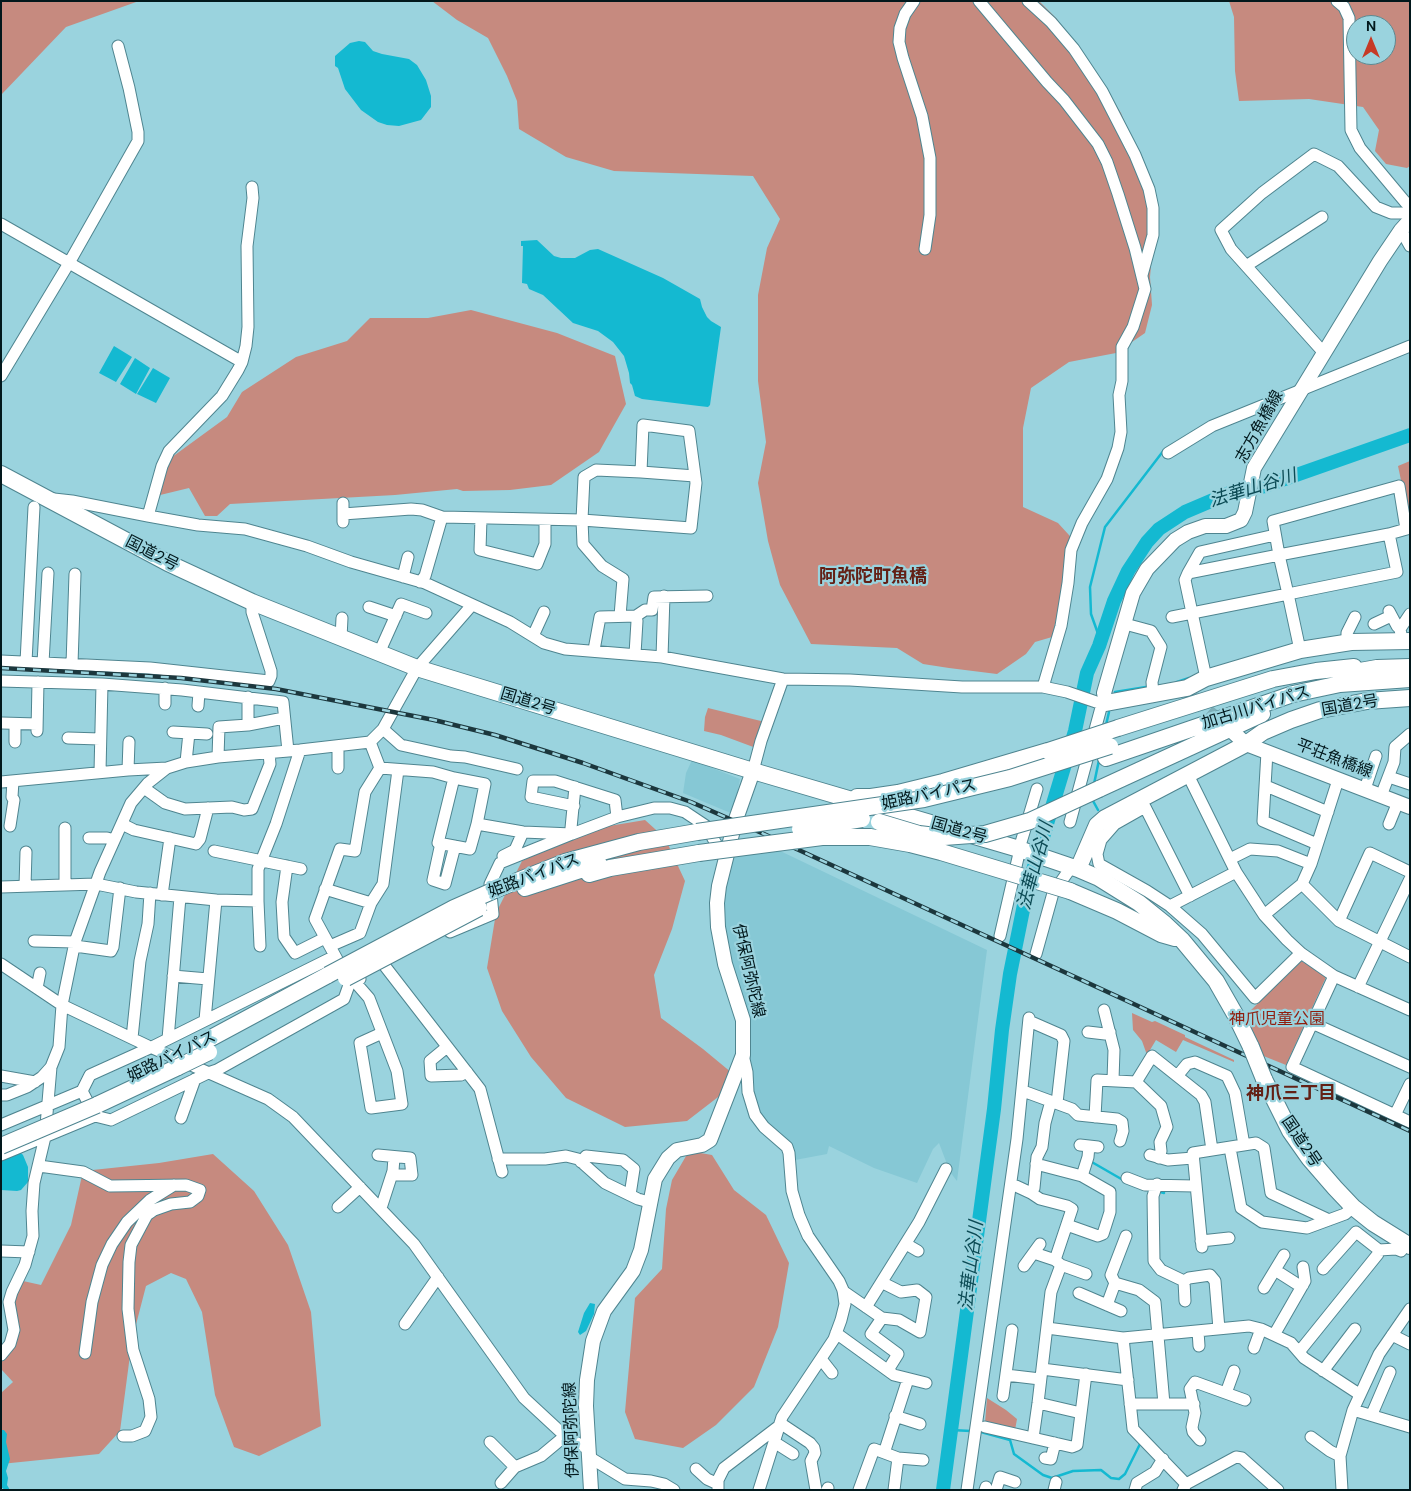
<!DOCTYPE html>
<html>
<head>
<meta charset="utf-8">
<style>
  body { margin:0 }
  #map { position:relative; width:1411px; height:1491px; overflow:hidden; background:#9ad3de; font-family:"DM Sans",sans-serif }
  canvas { display:block }
  .frame { position:absolute; inset:0; border:2px solid #02181c; pointer-events:none }
  .north { position:absolute; left:1346px; top:15px; width:50px; height:50px; box-sizing:border-box; background:#9ad3de; border:1px solid #5d8890; border-radius:50%; rotate:0deg; font-size:14px; font-weight:700; line-height:20px; text-align:center; color:#02181c }
  .north::after { content:''; display:block; margin:auto; width:18px; height:22px; background:#c63a26; clip-path:polygon(50% 0,100% 100%,50% 72%,0 100%) }
</style>
</head>
<body>
<div id="map">
<canvas width="1411" height="1491"></canvas>
<div class="frame"></div>
<div class="north">N</div>
</div>
<script>
const g = document.querySelector('canvas').getContext('2d');
g.lineJoin = 'round';
function fillPath(path, color) { g.fillStyle = color; g.fill(path, 'evenodd'); }
const poly = rows => new Path2D(rows.map(r => 'M' + r).join(''));
function stroke(path, color, width, dash) { g.strokeStyle = color; g.lineWidth = width; g.lineCap = dash ? 'butt' : 'round'; g.setLineDash(dash || []); g.stroke(path); }
function write(font, color, halo, rows, align = 'center') {
  g.font = font + ' "DM Sans","Noto Sans JP",sans-serif'; g.lineWidth = 4.5; g.setLineDash([]); g.textBaseline = 'middle'; g.strokeStyle = halo; g.fillStyle = color; for (const [text, x, y, turn = 0] of rows) {
    g.save(); g.translate(x, y); g.rotate((+turn || 0) * Math.PI / 180); g.textAlign = isNaN(turn) ? turn : align; if (halo) g.strokeText(text, 0, 0); g.fillText(text, 0, 0); g.restore();
  }
}
const built = poly([
  [692,760,740,779,733,814,683,793,686,773],
  [774,848,987,950,957,1181,950,1172,939,1143,933,1149,917,1183,874,1168,829,1146,827,1154,795,1160,794,1151,781,1133,762,1121,756,1108,722,916,729,855]
]);
const green = poly([
  [1,1,139,1,66,27,1,95],
  [432,1,1039,1,1057,19,1121,113,1146,174,1156,211,1150,277,1152,305,1145,333,1116,353,1069,362,1031,388,1023,428,1023,507,1058,523,1079,546,1062,593,1052,637,1035,642,1026,654,997,674,949,668,923,664,897,648,811,644,780,585,768,541,758,483,766,442,758,381,758,295,767,248,780,219,753,176,614,171,566,157,519,129,517,101,507,76,488,38,457,20],
  [1229,1,1410,1,1410,166,1407,168,1386,164,1375,151,1379,130,1363,107,1309,99,1239,101,1235,71,1234,17],
  [1356,25,1386,25,1386,55,1356,55],
  [471,310,557,333,615,356,626,404,599,452,551,485,510,490,463,491,457,489,395,495,230,504,217,516,205,516,189,488,156,496,168,460,227,417,242,392,296,357,347,341,370,318,428,318],
  [1410,461,1410,523,1398,466],
  [708,708,765,722,756,748,721,735,704,731,705,717],
  [645,820,665,838,685,881,672,929,654,975,661,1018,703,1049,732,1073,722,1094,687,1121,625,1127,566,1098,531,1057,502,1011,487,968,496,913,522,861,585,830],
  [1301,961,1327,975,1286,1065,1261,1055,1246,1015],
  [1132,1013,1152,1022,1155,1021,1185,1035,1185,1037,1234,1060,1234,1062,1183,1040,1176,1052,1156,1040,1147,1055,1142,1041,1133,1030],
  [689,1151,712,1155,734,1190,766,1215,789,1263,778,1327,754,1387,716,1425,683,1448,635,1439,625,1412,635,1298,662,1269,666,1209,672,1180],
  [213,1154,254,1191,288,1245,311,1312,321,1426,259,1456,234,1447,215,1395,202,1312,186,1279,171,1273,146,1286,132,1340,120,1431,99,1454,1,1464,1,1393,13,1382,1,1369,1,1359,13,1346,13,1302,23,1281,41,1285,71,1225,83,1171,159,1163],
  [987,1398,1006,1410,1017,1419,1015,1430,985,1423]
]);
const water = poly([
  [359,41,365,42,373,51,382,54,409,59,417,65,426,80,431,96,431,107,421,120,399,126,387,125,378,122,361,110,345,89,338,68,335,66,335,56,350,43],
  [537,240,554,256,561,258,575,258,590,250,598,249,663,278,700,299,702,307,707,317,711,321,721,327,710,405,708,407,699,406,642,399,635,396,632,385,630,383,629,373,624,356,613,342,598,331,573,323,543,295,529,289,527,284,522,283,523,246,521,246,521,241],
  [114,346,132,357,116,382,99,373],
  [135,358,150,368,136,394,120,384],
  [153,368,170,378,156,403,137,394],
  [1,1153,21,1153,23,1155,28,1167,28,1182,21,1190,17,1191,1,1190],
  [590,1303,595,1304,594,1314,586,1331,580,1335,578,1332,584,1313],
  [1,1430,4,1430,7,1434,6,1442,10,1459,6,1471,8,1478,7,1485,10,1490,5,1490,1,1487]
]);
const stream = poly([
  [1101,642,1091,614,1090,587,1105,527,1164,450],
  [1177,682,1189,678],
  [1115,692,1146,687],
  [1106,725,1109,712],
  [1094,784,1099,760],
  [1092,799,1098,810],
  [1090,1161,1123,1180],
  [1157,1191,1164,1193],
  [951,1430,971,1431],
  [981,1432,1010,1440,1014,1454,1043,1475,1052,1478,1073,1471,1101,1470,1111,1478,1119,1479,1125,1474,1140,1444]
]);
const river = poly([
  [943,1490,994,1109,1002,1030,1010,974,1027,890,1075,731,1087,673,1099,646,1114,601,1128,571,1147,542,1159,529,1185,512,1232,492,1265,486,1410,435]
]);
const majorTunnel = poly([
  [1192,698,1225,726]
]);
const minor = poly([
  [914,1,905,14,900,28,899,42,903,58,922,116,930,158,930,215,925,249],
  [979,1,1047,82,1064,100,1098,144,1107,162,1118,194,1135,248,1145,289,1133,327,1122,347,1122,381,1119,395,1121,432,1118,448,1107,479,1082,523,1071,550,1068,583,1061,626,1043,687],
  [1028,1,1051,22,1074,49,1102,91,1135,155,1149,189,1153,208,1153,235,1142,275],
  [1337,1,1344,7,1349,18,1351,130,1360,148,1406,203,1410,203],
  [1,224,242,362],
  [1401,230,1410,246],
  [1246,266,1322,217],
  [1324,353,1231,249,1221,230,1262,193,1314,154,1338,166,1376,207,1391,213,1410,213],
  [1,376,69,263,138,141,138,132,129,88,118,46],
  [1168,453,1212,426,1410,346],
  [641,472,695,476],
  [54,499,72,501,148,516,198,525,245,529,307,546,351,562,425,583,510,622,544,643,565,649,662,657,783,679,850,680,962,687,1043,687,1067,692,1102,704,1106,703],
  [343,503,343,522],
  [343,514,411,509,422,510,442,517],
  [148,516,162,466,169,451,222,396,238,370,242,362,246,346,248,327,247,246,253,198,252,187],
  [481,518,480,550,537,564,545,544,545,520],
  [1406,529,1399,486,1273,521,1279,555,1389,534,1410,528],
  [1188,573,1200,552,1275,535],
  [403,577,408,557],
  [420,582,425,576,442,517,582,520,691,528,696,483,689,431,643,425,641,472,596,470,584,477,582,520,583,544,602,566,623,579,620,616],
  [369,607,396,616],
  [1389,611,1397,626,1400,629],
  [1172,617,1288,594,1300,650],
  [1125,624,1151,631,1161,647,1152,682,1153,695],
  [1374,624,1391,616],
  [533,636,544,612],
  [341,638,342,618],
  [1402,640,1400,629,1410,614],
  [1347,643,1347,633,1355,617],
  [594,650,600,617,636,616,645,610,652,610,654,597,707,596],
  [379,653,401,604,426,613],
  [635,654,637,621,636,616],
  [662,657,664,596],
  [1,661,150,668,269,681,271,676,271,671,252,612,252,602],
  [26,662,34,507],
  [43,663,48,573],
  [72,664,75,574],
  [1206,678,1185,580,1188,573,1279,555,1288,594,1397,572,1389,534],
  [1,681,102,684,182,690,283,702,288,751],
  [165,704,165,688],
  [198,706,199,692],
  [2,723,37,724],
  [248,725,248,697],
  [383,729,401,745,451,756,465,757,517,769],
  [37,731,38,682],
  [173,732,207,734],
  [68,738,100,739],
  [15,742,15,724],
  [370,742,380,768,433,772,454,778,438,843,470,849,477,824,523,832,572,834,617,817,654,808,670,808,685,812,706,826,723,856],
  [1267,752,1263,821,1317,844],
  [218,757,219,727,248,725,284,718],
  [186,762,189,733],
  [338,768,338,746],
  [128,770,129,742],
  [753,771,761,741,783,679],
  [100,772,102,684],
  [1188,775,1236,872,1264,915,1287,940,1301,953,1334,976,1410,1010],
  [1389,777,1410,784],
  [454,778,485,784,477,824],
  [1,782,128,770,167,768,186,762,218,757,300,750,370,742,383,729,417,668,472,605],
  [1266,786,1328,812],
  [144,788,165,803,185,809,232,807,244,810,252,809,270,764,269,753],
  [1365,789,1376,756],
  [1381,796,1394,762,1395,747,1410,734],
  [574,806,531,797,533,781,555,781,615,800,617,817],
  [1070,822,1102,704],
  [122,824,134,830,196,844,200,839,208,808],
  [1389,824,1398,802],
  [10,826,14,800,12,797,13,781],
  [65,828,65,885],
  [89,838,107,838,114,840],
  [441,843,433,880,445,884,455,846],
  [1019,849,1037,789],
  [214,851,301,869],
  [503,856,515,850,523,832],
  [1230,859,1250,849,1278,851,1311,864],
  [287,866,282,902,284,937,295,953,325,938],
  [1302,884,1339,921,1410,957],
  [25,886,26,852],
  [1,887,96,884,136,892,216,900],
  [325,889,371,903],
  [162,895,170,838],
  [1190,896,1145,807,1115,824,1101,840,1097,854,1099,864,1147,891,1170,906,1202,934,1255,998,1301,953],
  [258,901,260,946],
  [1170,906,1236,872],
  [1264,915,1302,884,1311,864,1338,780],
  [1339,921,1370,853,1410,872],
  [450,932,493,914,490,884,500,863,572,834,571,828,575,787],
  [1000,936,1020,849],
  [34,941,75,942],
  [75,946,111,951,113,947,120,888],
  [330,946,360,933,371,903,383,884,398,770],
  [1036,954,1053,893,1072,866],
  [339,963,315,919,340,849,355,851,365,792,380,768],
  [1,964,62,1005,148,1046,268,1099,293,1117,414,1244,524,1398,565,1436,588,1449],
  [384,965,480,1089,502,1172],
  [173,976,208,979],
  [1334,976,1292,1067,1395,1115,1410,1084],
  [355,982,369,998,397,1071,402,1104,371,1108,360,1043,382,1033],
  [1358,987,1410,879],
  [37,988,40,973],
  [1104,1010,1114,1050,1113,1080],
  [205,1020,216,900,258,901,258,869,276,824,300,750],
  [1029,1021,1061,1035,1064,1041,1057,1103],
  [1312,1023,1410,1067],
  [1088,1032,1105,1034,1110,1032],
  [132,1038,140,961,148,924,150,893],
  [168,1039,180,897],
  [447,1047,430,1061,431,1076,461,1075,467,1072],
  [743,1055,747,1072,748,1092,755,1115,764,1127,787,1147,789,1153,792,1191,799,1215,808,1236,839,1281,843,1290,845,1304,841,1320,834,1339,782,1417,759,1490],
  [1178,1075,1187,1064,1195,1062,1227,1076,1235,1093,1244,1145],
  [1,1076,35,1082],
  [1136,1082,1152,1056,1201,1095,1205,1102,1212,1150],
  [1023,1091,1072,1109,1078,1115,1117,1119,1122,1122,1123,1131,1120,1141],
  [1,1095,7,1095,27,1087,42,1077,51,1067,59,1047,62,1005,75,942,100,872,131,803,148,783,167,768],
  [94,1114,82,1091,90,1075,152,1047,335,956],
  [1395,1115,1410,1122],
  [1095,1117,1097,1080,1136,1082,1161,1106,1167,1127,1160,1142,1161,1151,1159,1158],
  [181,1118,195,1079],
  [1,1125,82,1091],
  [1080,1145,1098,1147],
  [1230,1148,1241,1208,1262,1222,1307,1228,1345,1214,1353,1207],
  [1,1155,95,1116,111,1120,208,1073,217,1070,344,999,349,985,360,979],
  [378,1155,410,1158,412,1175,392,1175],
  [1150,1155,1168,1160,1193,1158],
  [498,1159,545,1159,566,1156,578,1159,605,1183,638,1199,649,1202],
  [581,1162,586,1156,623,1160,634,1169,630,1195],
  [1036,1164,1082,1176,1110,1192,1110,1212,1103,1234,1098,1236,1067,1225],
  [39,1166,83,1172,110,1186,186,1185,200,1190,198,1196,190,1202,171,1204,154,1210,147,1215,131,1245,129,1262,128,1309,133,1350,149,1399,151,1417,145,1431,132,1436,123,1436],
  [1082,1176,1088,1157,1089,1146],
  [1127,1178,1145,1185,1195,1186],
  [1157,1184,1153,1196,1154,1261,1161,1270,1184,1281,1189,1278,1210,1275,1215,1281,1219,1329],
  [1011,1186,1016,1186,1031,1193,1040,1199,1067,1206,1072,1209,1055,1260],
  [1031,1193,1034,1188,1037,1157,1042,1147,1045,1123,1051,1101],
  [338,1207,360,1187],
  [381,1208,393,1171,394,1157],
  [1126,1236,1111,1275,1115,1283,1139,1290,1155,1302,1164,1404],
  [1201,1241,1229,1238],
  [906,1244,918,1251],
  [1202,1247,1193,1153,1256,1143,1264,1148,1271,1193,1329,1220],
  [1,1251,29,1252],
  [1034,1253,1055,1260,1061,1265,1086,1274],
  [1024,1266,1040,1244],
  [1323,1269,1356,1232,1379,1250,1396,1249,1401,1251,1406,1244],
  [1275,1270,1297,1284,1303,1285],
  [1184,1281,1185,1301],
  [1264,1288,1284,1255],
  [843,1291,882,1318,899,1320,920,1332,926,1297,917,1290,901,1292,883,1283],
  [1079,1293,1121,1311],
  [1107,1305,1115,1283],
  [866,1307,919,1222,946,1169],
  [882,1318,871,1334,898,1354,888,1370],
  [405,1324,438,1277],
  [1047,1328,1123,1338],
  [1198,1331,1199,1346],
  [836,1333,894,1375,926,1383],
  [1274,1335,1305,1281,1303,1267],
  [1392,1335,1410,1344],
  [1254,1348,1261,1329],
  [1299,1352,1378,1254,1379,1250],
  [85,1353,92,1302,102,1265,112,1244,127,1222,150,1200,174,1185],
  [1,1355,10,1344,14,1330,9,1302,12,1292,25,1265,33,1236,32,1211,34,1183,45,1137,51,1067],
  [821,1359,832,1373],
  [1042,1369,1128,1380],
  [1323,1371,1355,1329],
  [1006,1375,1040,1379],
  [1226,1393,1234,1371],
  [1003,1396,1012,1330],
  [1038,1403,1081,1413],
  [1130,1404,1194,1404],
  [1353,1410,1410,1427],
  [1372,1414,1390,1372],
  [895,1416,920,1424],
  [780,1423,810,1443,814,1448,815,1453,811,1461,816,1490],
  [985,1427,1072,1447,1077,1445,1086,1374],
  [1311,1437,1330,1451,1340,1456],
  [1033,1438,1038,1403,1051,1292,1061,1265],
  [1200,1440,1193,1432,1192,1427,1195,1413,1190,1389,1195,1382,1245,1400],
  [490,1442,515,1467],
  [774,1442,793,1454],
  [886,1447,908,1379],
  [589,1457,625,1479,651,1481,664,1484,674,1490],
  [1045,1458,1051,1459,1055,1443],
  [696,1469,707,1479,718,1484],
  [501,1483,515,1467,541,1456,565,1436],
  [1186,1484,1133,1429,1123,1338,1249,1326,1261,1329,1291,1343,1304,1358,1359,1394],
  [718,1490,718,1480,724,1468,779,1426],
  [827,1490,828,1488],
  [859,1490,874,1449,898,1458,923,1460],
  [894,1490,898,1458],
  [967,1490,1017,1139,1029,1018],
  [985,1490,986,1487],
  [996,1490,1000,1477,1015,1482],
  [1054,1490,1056,1482],
  [1135,1490,1137,1483,1155,1472,1163,1459],
  [1183,1490,1186,1484,1236,1457,1242,1458,1278,1490],
  [1342,1490,1340,1456,1353,1410,1379,1354,1410,1309]
]);
const major = poly([
  [1106,703,1104,693,1133,593,1147,569,1175,540,1188,532,1205,526,1226,526,1241,520,1245,512,1254,468,1380,261,1401,230,1410,220],
  [1234,733,1246,744,1410,807],
  [591,1490,586,1406,587,1380,593,1341,604,1311,633,1271,641,1250,655,1179,668,1158,677,1150,702,1145,710,1140,743,1055,743,1020,725,964,718,927,717,903,719,886,735,822,753,771]
]);
const highway = poly([
  [1,474,168,563,252,602,417,668,753,771,1019,849,1078,869,1099,878,1139,903,1165,924,1182,940,1216,981,1236,1016,1251,1047],
  [1343,674,1377,668,1410,667],
  [1106,703,1187,688,1206,678,1300,650,1351,642,1410,641],
  [1118,728,1273,679,1316,671,1354,667],
  [1106,758,1293,694,1340,684,1410,679],
  [1099,789,1262,714],
  [857,797,871,797,898,793,943,782,1048,751],
  [1078,869,1097,825,1105,818,1246,744,1263,732,1291,720,1320,710,1367,701,1410,698],
  [589,874,610,868,699,853],
  [525,888,599,864],
  [497,889,565,862,639,842,697,832],
  [1070,891,1117,911,1161,934,1175,938],
  [198,1045,328,975],
  [1264,1079,1290,1131,1309,1158,1335,1188,1353,1207,1373,1223,1410,1246],
  [97,1105,178,1067]
]);
const rail = poly([
  [1,668,181,678,276,689,434,720,495,735,583,763,691,802,764,834,1410,1131]
]);
const highwayBridge = poly([
  [1048,751,1118,728],
  [879,822,919,834,944,837,985,834,1030,821,1099,789],
  [800,829,862,819],
  [697,832,924,799,1010,778,1110,746],
  [699,853,822,837,870,837,910,844,941,852,1070,891],
  [328,975,454,908,497,889],
  [346,978,479,908],
  [1251,1047,1264,1079],
  [178,1067,209,1052],
  [1,1146,97,1105]
]);
const streetNames = [
  ["志方魚橋線",1260,427,-61],
  ["国道2号",152,554,27],
  ["国道2号",528,702,17],
  ["国道2号",1350,706,-10],
  ["加古川バイパス",1256,708,-17],
  ["平荘魚橋線",1334,759,21],
  ["姫路バイパス",929,795,-12],
  ["国道2号",959,831,16],
  ["姫路バイパス",534,876,-21],
  ["伊保阿弥陀線",748,971,77],
  ["姫路バイパス",172,1057,-26],
  ["国道2号",1301,1142,56],
  ["伊保阿弥陀線",572,1430,-92]
];
const parkNames = [
  ["神爪児童公園",1277,1020]
];
const waterNames = [
  ["法華山谷川",1253,489,-17],
  ["法華山谷川",1036,866,-75],
  ["法華山谷川",972,1266,-83]
];
const neighbourhoodNames = [
  ["阿弥陀町魚橋",873,577],
  ["神爪三丁目",1291,1094]
];
fillPath(built, '#86c8d5');
fillPath(green, '#c68a7f');
fillPath(water, '#14b9d1');
stroke(stream, '#14b9d1', 2.5);
stroke(river, '#14b9d1', 14);
stroke(majorTunnel, '#7caeb7', 14, [14, 7]);
stroke(minor, '#4f8590', 13);
stroke(major, '#4f8590', 16);
stroke(highway, '#4f8590', 18);
stroke(minor, '#fff', 11);
stroke(major, '#fff', 14);
stroke(highway, '#fff', 16);
stroke(rail, '#1c373d', 4.5);
stroke(rail, '#9ad3de', 2.5, [8]);
stroke(highwayBridge, '#4f8590', 18, []);
stroke(highwayBridge, '#fff', 16);
write('16px', '#02181c', '#9ad3de', streetNames);
write('16px', '#901d0d', '#9ad3de', parkNames);
write('italic 18px', '#0b4a54', '#9ad3de', waterNames);
write('bold 18px', '#632015', '#9ad3de', neighbourhoodNames);
</script>
</body>
</html>
